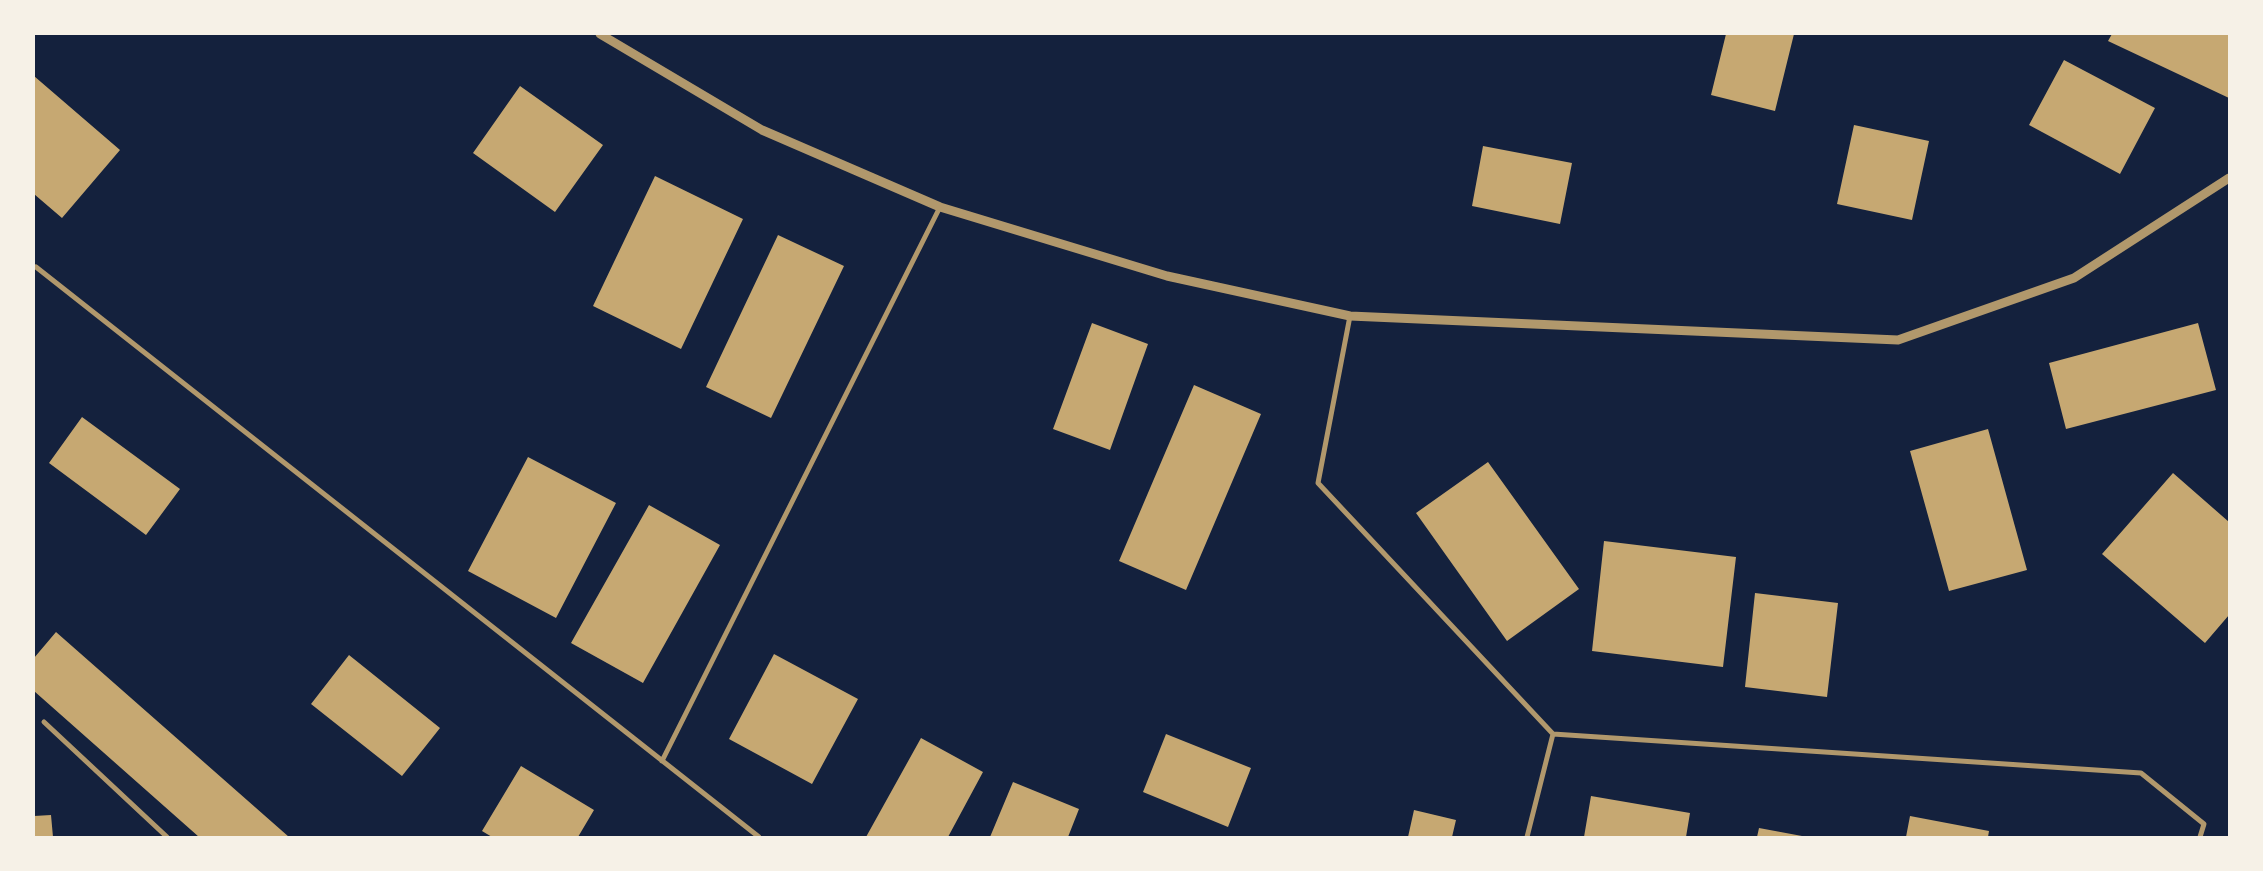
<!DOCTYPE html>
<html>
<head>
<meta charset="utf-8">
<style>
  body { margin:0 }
  #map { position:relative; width:2263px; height:871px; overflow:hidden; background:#14213d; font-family:"Titillium Web",sans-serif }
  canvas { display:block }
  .frame { position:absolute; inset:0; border:35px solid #f6f1e7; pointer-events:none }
</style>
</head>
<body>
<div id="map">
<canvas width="2263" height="871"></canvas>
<div class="frame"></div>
</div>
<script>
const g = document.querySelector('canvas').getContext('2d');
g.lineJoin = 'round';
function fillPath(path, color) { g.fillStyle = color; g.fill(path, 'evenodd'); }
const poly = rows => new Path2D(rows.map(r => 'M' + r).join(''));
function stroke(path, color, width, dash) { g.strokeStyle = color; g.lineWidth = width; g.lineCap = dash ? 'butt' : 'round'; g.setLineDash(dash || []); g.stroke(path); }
const building = poly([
  [1726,34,1794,34,1775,111,1711,95],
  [2112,34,2229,34,2229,98,2108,41],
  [2064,60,2155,108,2120,174,2029,125],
  [34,76,120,150,62,218,34,194],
  [520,86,603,145,555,212,473,153],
  [1854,125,1929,141,1912,220,1837,204],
  [1483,146,1572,163,1560,224,1472,206],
  [655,176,743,219,681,349,593,306],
  [778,235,844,266,771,418,706,387],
  [1092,323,1148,344,1110,450,1053,429],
  [2198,323,2216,390,2066,429,2049,363],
  [1194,385,1261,414,1186,590,1119,561],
  [82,417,180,489,146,535,49,463],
  [1988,429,2027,570,1949,591,1910,451],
  [528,457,616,503,556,618,468,571],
  [1488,462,1579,589,1507,641,1416,513],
  [2173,473,2229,522,2229,615,2205,643,2102,554],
  [649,505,720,545,643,683,571,643],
  [1604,541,1736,557,1723,667,1592,651],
  [1755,593,1838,603,1827,697,1745,687],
  [56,632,289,837,199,837,34,691,34,658],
  [774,654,858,699,812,784,729,739],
  [349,655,440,728,402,776,311,704],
  [1166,734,1251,768,1228,827,1143,792],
  [921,738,983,772,948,837,866,837],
  [521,766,594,810,578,837,492,837,482,831],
  [1013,782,1079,809,1068,837,990,837],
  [1591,796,1690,813,1686,837,1584,837],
  [1414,810,1456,820,1452,837,1408,837],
  [51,815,53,837,34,837,34,816],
  [1910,816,1989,831,1988,837,1906,837],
  [1759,828,1802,836,1802,837,1757,837]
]);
const minor = poly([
  [36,267,759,837],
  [1350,316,1318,483,1553,734,2141,773,2204,824,2200,837],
  [44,722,167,837],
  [662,761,940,207],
  [1527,837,1553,734]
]);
const tertiary = poly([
  [600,34,762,130,940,207,1167,276,1350,316,1898,340,2074,278,2229,178]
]);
fillPath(building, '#c6a872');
stroke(minor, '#b1986c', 5);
stroke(tertiary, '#b1986c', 9);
</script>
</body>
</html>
